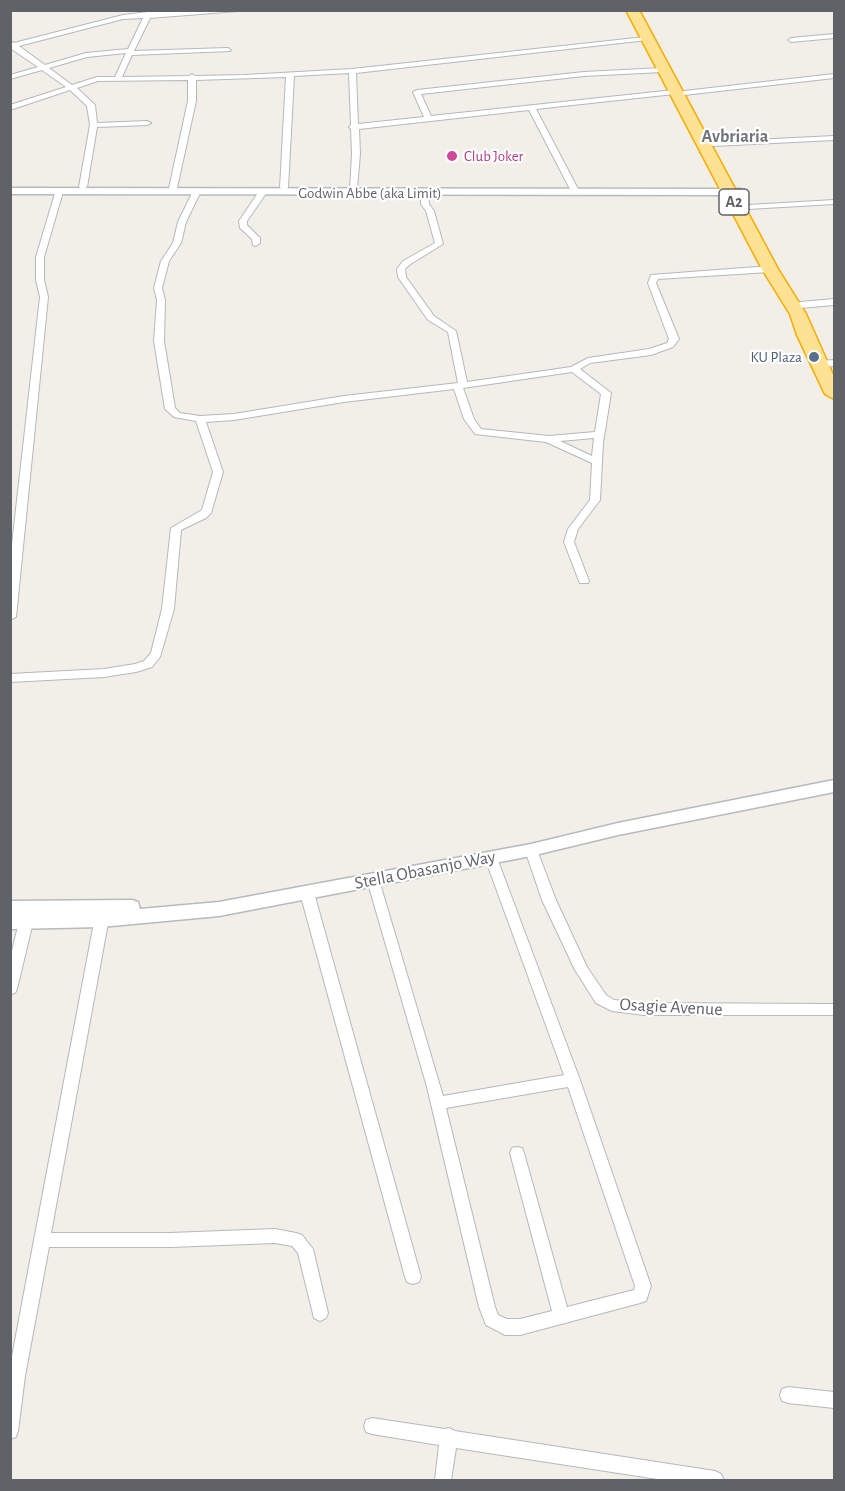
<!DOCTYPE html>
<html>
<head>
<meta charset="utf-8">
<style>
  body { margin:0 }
  #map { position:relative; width:845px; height:1491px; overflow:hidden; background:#f1efe8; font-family:"Alegreya Sans",sans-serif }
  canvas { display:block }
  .frame { position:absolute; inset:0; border:12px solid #5f6368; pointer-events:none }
</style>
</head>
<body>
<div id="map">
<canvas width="845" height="1491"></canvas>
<div class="frame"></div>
</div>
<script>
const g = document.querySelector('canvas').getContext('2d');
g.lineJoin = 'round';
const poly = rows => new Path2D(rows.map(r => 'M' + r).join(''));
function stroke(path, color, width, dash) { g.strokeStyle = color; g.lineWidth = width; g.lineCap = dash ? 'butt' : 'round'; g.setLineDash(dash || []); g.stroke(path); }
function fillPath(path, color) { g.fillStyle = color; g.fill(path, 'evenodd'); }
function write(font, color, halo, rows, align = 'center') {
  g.font = font + ' "Alegreya Sans",sans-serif'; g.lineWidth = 4.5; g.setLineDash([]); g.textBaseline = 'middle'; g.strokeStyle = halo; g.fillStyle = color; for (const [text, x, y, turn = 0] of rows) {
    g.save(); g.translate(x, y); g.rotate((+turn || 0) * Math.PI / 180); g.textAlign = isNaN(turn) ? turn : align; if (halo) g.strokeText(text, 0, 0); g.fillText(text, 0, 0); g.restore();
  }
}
const street = poly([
  [203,10,250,10,150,18,134,51,228,48,231,50,230,51,132,55,122,77,189,76,192,74,195,76,245,75,352,69,645,37,647,38,647,40,356,73,358,124,424,117,413,92,417,90,584,72,662,68,666,70,662,72,584,76,421,94,431,116,674,90,678,92,674,94,536,109,578,189,574,191,570,189,529,110,359,129,360,154,357,188,350,190,352,154,351,129,349,127,351,125,349,73,294,76,288,188,284,190,280,188,286,77,196,80,196,101,177,188,173,190,169,188,188,101,188,80,98,81,77,88,95,105,97,123,147,121,151,123,147,125,97,127,87,187,83,189,79,187,90,125,87,106,70,90,10,110,10,105,66,87,42,70,10,79,10,75,38,67,10,48,10,41,14,43,123,15,148,12,203,10],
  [143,18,128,49,86,53,45,65,19,46,123,19,143,18],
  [126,53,115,77,97,77,72,85,49,68,87,57,126,53],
  [834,34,834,38,791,42,788,40,791,38,834,34],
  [834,74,834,78,684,95,680,93,684,91,834,74],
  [834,136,834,140,713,146,709,144,713,142,834,136],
  [56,190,63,192,44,257,44,280,48,297,16,617,10,620,10,562,40,297,36,280,36,257,56,190],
  [260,190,267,192,247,221,247,225,260,238,260,243,256,246,253,245,252,239,240,228,239,221,260,190],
  [193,191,200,193,186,222,181,243,169,261,162,288,165,300,164,341,175,408,180,413,200,416,234,414,344,396,458,383,448,332,428,320,398,277,397,269,403,261,435,243,426,211,421,204,421,191,428,193,429,204,434,211,443,244,409,265,405,269,406,277,434,316,456,331,467,382,571,367,588,358,649,349,667,343,669,339,648,283,651,275,770,266,774,269,770,272,658,279,656,283,679,339,673,347,651,355,590,363,580,369,611,393,603,443,600,500,578,529,574,542,589,581,588,583,580,583,579,581,564,542,568,529,590,500,592,463,546,442,475,434,464,419,454,389,344,402,234,420,206,422,223,472,211,513,206,518,181,530,174,609,160,657,152,667,136,672,104,677,10,682,10,674,104,669,135,664,144,661,151,653,162,609,171,528,202,510,213,472,196,421,174,417,165,409,154,341,157,300,154,288,161,261,173,243,178,222,193,191],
  [572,372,601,394,595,432,549,436,481,429,474,419,463,388,572,372],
  [594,438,592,456,560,441,594,438],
  [834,200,834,204,748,209,744,207,748,205,834,200],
  [834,299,834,305,800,308,796,305,800,302,834,299],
  [834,360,834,366,819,367,814,364,819,361,834,360],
  [531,845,536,847,537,850,556,900,587,967,606,995,614,1000,644,1003,834,1004,834,1015,644,1015,612,1011,596,1003,575,970,542,900,525,850,526,847,531,845],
  [491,853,496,855,497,858,580,1080,651,1286,646,1301,640,1303,520,1335,505,1335,486,1325,479,1307,427,1087,367,880,368,877,373,875,378,877,379,880,443,1096,564,1075,485,858,486,855,491,853],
  [568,1087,635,1286,634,1290,567,1307,524,1153,522,1148,517,1147,512,1148,510,1153,552,1311,520,1319,507,1319,498,1315,495,1307,446,1108,568,1087],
  [307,888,312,890,314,893,421,1277,419,1282,413,1284,407,1282,405,1277,300,893,302,890,307,888],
  [103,907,108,908,110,912,51,1233,170,1233,275,1229,296,1233,302,1235,313,1249,328,1313,326,1318,320,1321,314,1318,298,1253,292,1246,275,1243,170,1247,49,1247,25,1376,18,1431,16,1437,10,1439,10,1367,96,912,98,908,103,907],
  [26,917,31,918,33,922,17,989,15,993,10,994,10,959,19,922,21,918,26,917],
  [788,1387,834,1392,834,1408,788,1403,782,1401,780,1395,782,1389,788,1387],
  [372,1418,445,1429,449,1428,455,1431,715,1471,721,1474,724,1480,664,1480,456,1448,451,1480,435,1480,439,1445,372,1434,366,1432,364,1426,366,1420,372,1418]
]);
const secondary = poly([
  [10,188,740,189,745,192,740,195,10,194,10,188],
  [834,780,834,792,618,835,531,856,219,916,101,927,10,929,10,915,16,915,10,915,10,901,132,900,138,902,140,909,219,902,531,844,618,823,834,780]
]);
const highway = poly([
  [626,10,639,10,778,269,806,314,834,377,834,399,825,394,797,335,790,314,762,269,626,10]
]);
const markers = [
  [452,156,6,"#d1479c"],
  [814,357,6,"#5c6f8a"]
];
const farHotelnames = [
  ["Club Joker",464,156]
];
const farStreetnames = [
  ["Godwin Abbe (aka Limit)",370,193]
];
const farServicenames = [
  ["KU Plaza",802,357]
];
const shields = [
  [734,202,30]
];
const shieldNames = [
  ["A2",734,202]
];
const farQuarternames = [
  ["Avbriaria",735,137]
];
const streetNames = [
  ["Stella Obasanjo Way",425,870,-11],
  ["Osagie Avenue",671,1007,3]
];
stroke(street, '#b5b8bc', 2);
stroke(secondary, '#b6babf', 3);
stroke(highway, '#f9ab00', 3);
fillPath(street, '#fff');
fillPath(secondary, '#fff');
fillPath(highway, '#fde293');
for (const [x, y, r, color] of markers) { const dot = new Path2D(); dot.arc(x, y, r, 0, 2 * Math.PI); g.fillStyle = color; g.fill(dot); stroke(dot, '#fff', 2); }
write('15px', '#b23c85', '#fff', farHotelnames, 'left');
write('15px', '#5f6368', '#fff', farStreetnames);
write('15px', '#4e5e75', '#fff', farServicenames, 'right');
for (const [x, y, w] of shields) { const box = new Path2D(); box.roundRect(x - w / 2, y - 13, w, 26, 4.5); g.fillStyle = '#fff'; g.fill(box); stroke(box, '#5f6368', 1.5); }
write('bold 16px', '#5f6368', null, shieldNames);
write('bold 18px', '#70757a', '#fff', farQuarternames);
write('18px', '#5f6368', '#fff', streetNames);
</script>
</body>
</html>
